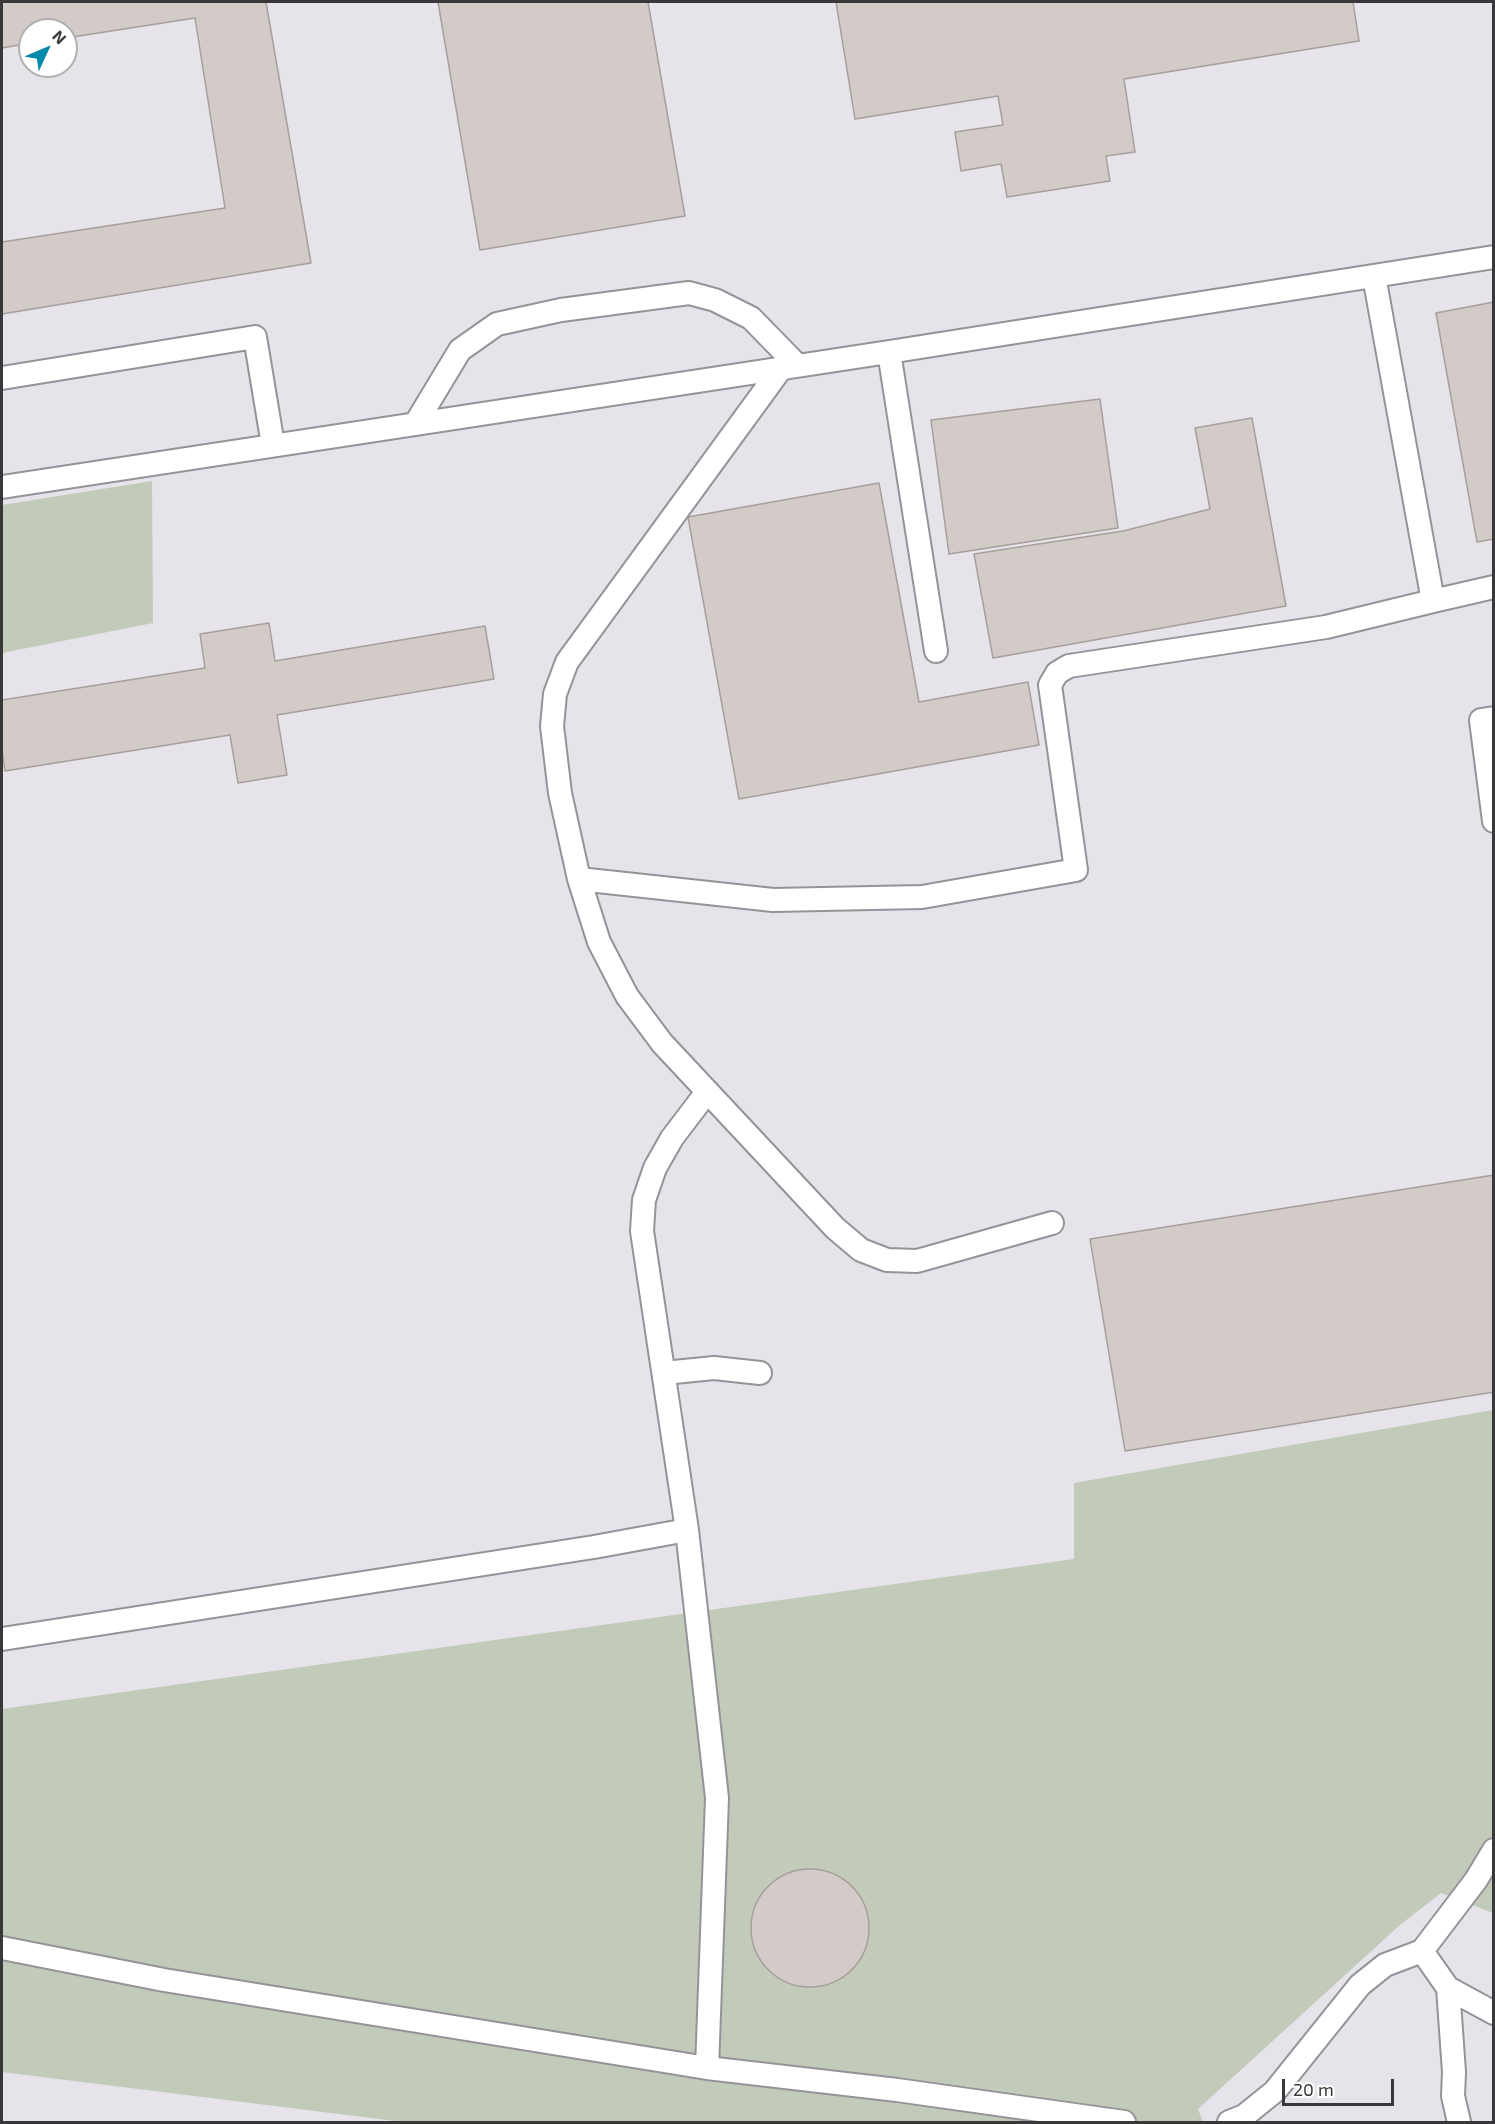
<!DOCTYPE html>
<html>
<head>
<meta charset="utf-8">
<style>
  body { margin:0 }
  #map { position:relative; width:1495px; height:2124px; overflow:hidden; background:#e6e3ea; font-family:"Exo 2",sans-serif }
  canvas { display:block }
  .frame { position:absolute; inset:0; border:3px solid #383739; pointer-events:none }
  .north { position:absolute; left:18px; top:18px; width:60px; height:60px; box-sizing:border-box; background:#fff; border:2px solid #afafb0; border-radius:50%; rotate:46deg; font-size:16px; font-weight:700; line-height:24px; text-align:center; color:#383739 }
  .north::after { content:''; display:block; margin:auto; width:21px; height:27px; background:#0389aa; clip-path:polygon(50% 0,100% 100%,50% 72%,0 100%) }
  .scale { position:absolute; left:1282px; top:2079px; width:112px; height:27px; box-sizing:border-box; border:3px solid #383739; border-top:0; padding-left:8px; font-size:18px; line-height:21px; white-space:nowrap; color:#383739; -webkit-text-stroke:4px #fff; paint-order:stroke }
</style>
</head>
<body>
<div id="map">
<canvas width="1495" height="2124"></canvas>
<div class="frame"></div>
<div class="north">N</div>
<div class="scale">20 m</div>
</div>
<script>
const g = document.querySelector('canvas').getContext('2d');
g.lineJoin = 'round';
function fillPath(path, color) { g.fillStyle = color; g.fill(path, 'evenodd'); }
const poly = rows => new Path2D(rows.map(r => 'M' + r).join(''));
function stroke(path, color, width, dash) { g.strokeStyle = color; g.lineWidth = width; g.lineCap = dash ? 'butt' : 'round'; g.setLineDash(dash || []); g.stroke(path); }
const green = poly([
  [152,481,153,623,2,653,2,505],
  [1493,1410,1493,1913,1441,1893,1400,1925,1198,2109,1203,2122,403,2122,2,2072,2,1709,1074,1559,1074,1483]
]);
const building = poly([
  [2,2,266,2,311,263,2,314,2,242,225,208,195,18,66,38,66,30,30,30,30,43,2,48,2,2],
  [438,2,648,2,685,216,480,250,438,2],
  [836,2,1353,2,1359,41,1124,79,1135,152,1106,156,1110,181,1007,197,1001,164,961,171,955,132,1003,125,998,96,855,119,836,2],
  [1494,302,1494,539,1477,542,1436,313,1494,302],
  [1100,399,1118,528,949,554,931,420,1100,399],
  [1252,418,1286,606,993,658,974,554,1123,531,1210,509,1195,428,1252,418],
  [879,483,919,702,1028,682,1039,745,739,799,688,517,879,483],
  [269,623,275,661,485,626,494,679,277,715,287,775,238,783,230,735,5,771,2,750,2,700,205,668,200,634,269,623],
  [1494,1175,1494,1392,1125,1451,1090,1239,1494,1175],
  '751 1928a59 59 0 1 1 118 0a59 59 0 1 1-118 0Z'
]);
const service = poly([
  [889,352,936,651],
  [782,367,567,662,555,694,552,726,560,793,579,879,599,942,627,996,662,1043,835,1228,861,1250,887,1260,917,1261,1052,1223],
  [2,378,255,337,273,445],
  [416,423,460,350,497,324,561,310,689,293,715,300,751,318,797,365],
  [2,487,889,352,1494,257],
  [1433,601,1494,587],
  [1494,718,1481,720,1494,821],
  [579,879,773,900,922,897,1076,870,1050,685,1057,673,1069,666,1326,627,1433,601,1374,276],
  [664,1373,714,1368,760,1373],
  [687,1530,717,1798,707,2068],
  [2,1639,594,1547,687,1530,642,1231,644,1200,655,1168,672,1138,707,1092],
  [2,1948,164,1980,707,2068,897,2090,1124,2122],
  [1422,1951,1448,1988],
  [1229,2122,1244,2116,1275,2091,1360,1985,1385,1965,1422,1951,1476,1880,1494,1850],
  [1459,2122,1453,2096,1454,2072,1448,1988,1494,2013]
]);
fillPath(green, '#c2cbb9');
fillPath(building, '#d2cbc7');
stroke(building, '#a69f9c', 1.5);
stroke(service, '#959399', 26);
stroke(service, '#fff', 22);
</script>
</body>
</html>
